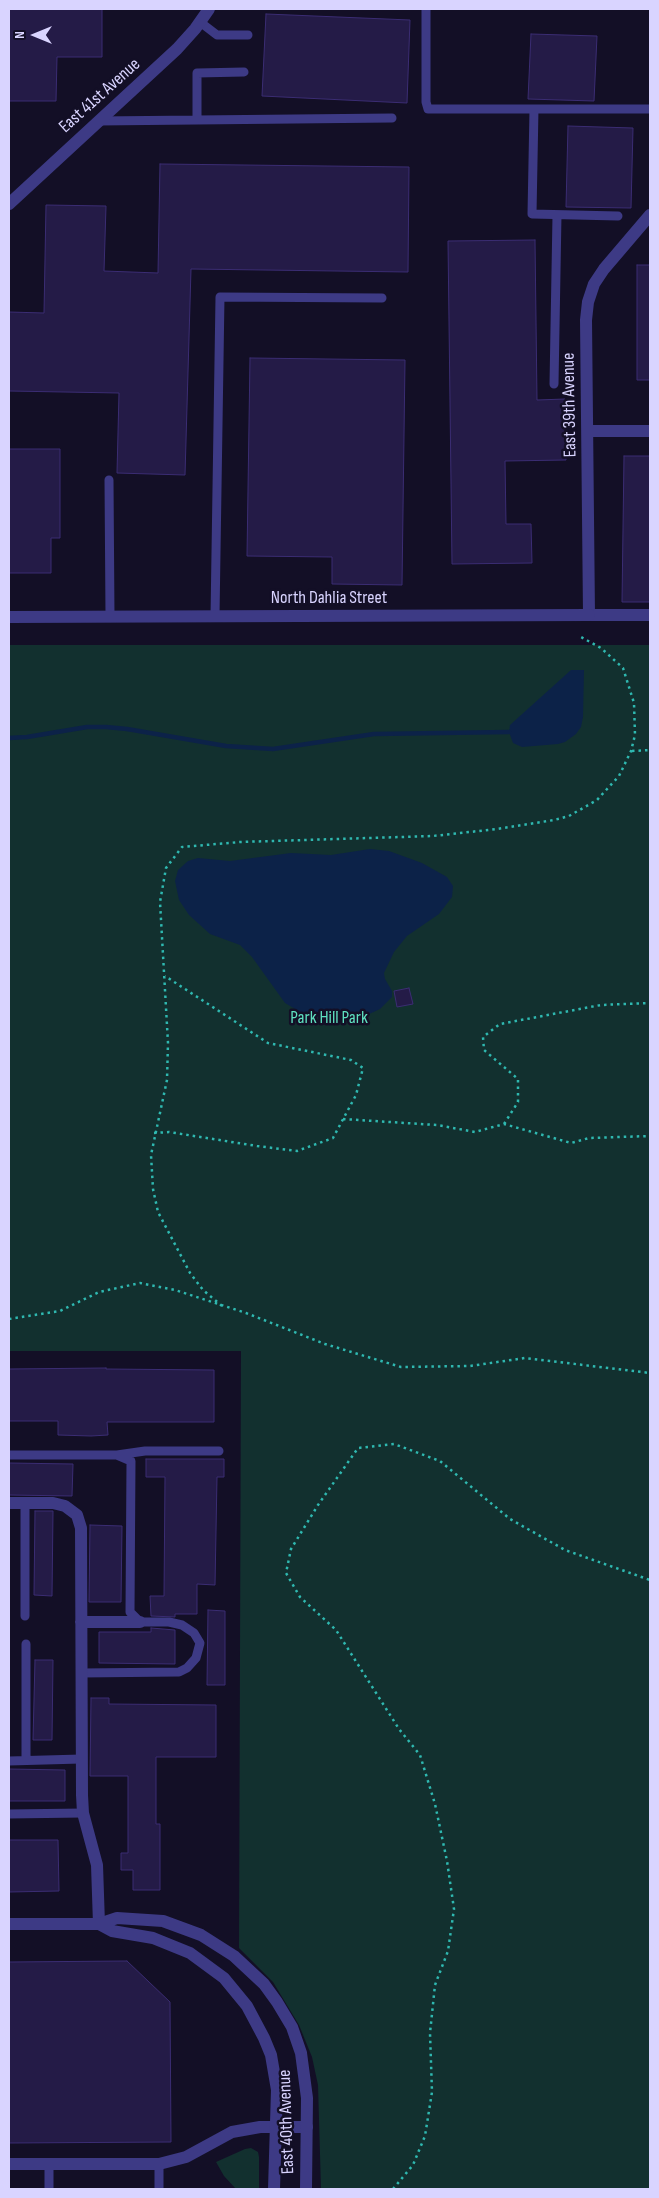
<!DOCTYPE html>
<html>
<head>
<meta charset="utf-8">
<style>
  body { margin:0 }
  #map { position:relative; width:659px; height:2198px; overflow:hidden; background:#130f26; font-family:"Sofia Sans Condensed",sans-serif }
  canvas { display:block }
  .frame { position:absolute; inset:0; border:10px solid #d9d4ff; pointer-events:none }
  .north { position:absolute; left:10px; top:10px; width:50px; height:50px; -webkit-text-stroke:4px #130f26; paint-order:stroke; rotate:270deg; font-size:14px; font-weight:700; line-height:20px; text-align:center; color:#d9d4ff }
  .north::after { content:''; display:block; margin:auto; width:18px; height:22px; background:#d9d4ff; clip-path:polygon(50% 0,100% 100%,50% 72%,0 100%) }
</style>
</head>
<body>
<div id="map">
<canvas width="659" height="2198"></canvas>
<div class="frame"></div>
<div class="north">N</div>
</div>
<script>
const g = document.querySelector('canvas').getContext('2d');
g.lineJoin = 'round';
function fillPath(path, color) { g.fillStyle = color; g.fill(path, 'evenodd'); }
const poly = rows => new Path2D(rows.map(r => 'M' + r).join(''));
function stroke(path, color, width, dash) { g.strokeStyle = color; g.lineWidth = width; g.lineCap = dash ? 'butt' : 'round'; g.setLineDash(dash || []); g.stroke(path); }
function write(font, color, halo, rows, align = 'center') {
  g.font = font + ' "Sofia Sans Condensed",sans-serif'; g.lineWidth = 5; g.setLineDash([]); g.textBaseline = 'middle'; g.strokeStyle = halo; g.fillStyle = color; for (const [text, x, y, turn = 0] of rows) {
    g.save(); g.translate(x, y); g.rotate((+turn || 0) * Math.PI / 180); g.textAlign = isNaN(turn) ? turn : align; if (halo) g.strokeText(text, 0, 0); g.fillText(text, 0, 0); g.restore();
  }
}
const green = poly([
  [9,645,650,645,650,2189,321,2189,318,2085,312,2057,299,2025,273,1982,239,1948,241,1351,9,1351],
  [251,2148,258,2152,259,2157,259,2189,236,2189,224,2176,216,2162,245,2149]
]);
const water = poly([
  [571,670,584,670,583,717,581,727,576,734,565,742,558,744,522,747,513,743,509,732,510,725],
  [370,849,389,851,422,863,447,877,453,886,452,897,439,914,407,936,394,952,384,973,385,979,392,991,392,997,380,1009,365,1016,349,1020,307,1016,285,1003,252,957,240,945,210,934,189,915,179,900,175,881,178,870,188,861,198,858,230,861,291,853,331,855]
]);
const stream = poly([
  [9,738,27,737,87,727,106,727,127,729,226,746,273,749,374,734,509,732]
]);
const building = poly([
  [9,9,102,9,102,57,57,57,56,101,9,101,9,9],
  [266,14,410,20,407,103,262,96,266,14],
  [531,34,597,36,594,101,528,99,531,34],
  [568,126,633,128,631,208,566,207,568,126],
  [160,164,409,167,408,272,191,269,185,475,117,473,119,393,9,391,9,312,44,313,46,205,106,206,104,271,158,273,160,164],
  [535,240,537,400,565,399,566,460,505,461,506,524,531,524,532,563,452,564,448,241,535,240],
  [637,265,650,265,650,380,637,380,637,265],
  [250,358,405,360,402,585,332,584,332,557,247,556,250,358],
  [9,449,60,449,60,538,51,538,51,573,9,573,9,449],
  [624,456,650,456,650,602,622,602,624,456],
  [409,988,413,1004,397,1007,394,991,409,988],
  [106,1368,106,1369,214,1370,214,1422,107,1422,108,1435,91,1436,58,1435,58,1421,9,1421,9,1369,106,1368],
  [146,1459,224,1459,224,1477,217,1477,215,1585,197,1584,197,1614,175,1614,175,1617,151,1616,150,1596,164,1596,165,1477,146,1477,146,1459],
  [9,1463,73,1464,72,1496,9,1495,9,1463],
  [35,1511,53,1511,52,1596,34,1595,35,1511],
  [90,1525,122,1526,121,1602,89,1602,90,1525],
  [208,1610,225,1611,225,1685,207,1685,208,1610],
  [151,1628,175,1630,175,1664,99,1663,99,1632,151,1632,151,1628],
  [35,1660,53,1660,52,1740,33,1740,35,1660],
  [91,1698,109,1698,109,1704,216,1705,216,1757,156,1757,156,1824,160,1824,160,1890,133,1890,133,1870,121,1870,121,1853,128,1853,128,1776,90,1776,91,1698],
  [9,1769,65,1770,65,1801,9,1801,9,1769],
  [9,1840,58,1840,59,1891,9,1892,9,1840],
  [127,1961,170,2002,171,2142,9,2143,9,1962,127,1961]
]);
const path = poly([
  [632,751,650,750],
  [343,1119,437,1125,475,1132,504,1124,571,1143,589,1138,650,1136],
  [504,1124,518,1102,518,1079,484,1050,483,1037,500,1024,601,1005,650,1003],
  [154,1133,169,1132,257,1146,297,1151,333,1138,356,1095,363,1068,351,1060,268,1043,165,976],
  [222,1306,203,1290,190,1273,158,1212,153,1189,151,1155,167,1080,168,1043,160,902,166,868,182,847,240,842,433,836,497,829,554,820,569,816,597,800,619,776,631,751,635,735,634,703,623,668,601,648,581,637],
  [9,1319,60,1311,99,1292,140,1283,175,1290,246,1313,325,1344,401,1367,470,1366,525,1358,650,1373],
  [393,2189,413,2165,425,2136,432,2092,430,2033,435,1985,448,1951,454,1909,447,1861,435,1804,420,1755,399,1729,336,1630,300,1597,286,1573,291,1549,318,1505,358,1448,394,1444,440,1461,510,1519,565,1550,650,1580]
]);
const service = poly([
  [426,9,426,102,428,109,534,109],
  [200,22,217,35,248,35],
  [197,120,197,73,244,72],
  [98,121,392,118],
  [618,216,532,214,534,109,650,109],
  [554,384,557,215],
  [109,480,110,616],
  [215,616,220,297,382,298],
  [9,1455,117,1455,131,1461,130,1612,140,1622,169,1622,182,1625,194,1633,200,1643,196,1658,187,1668,179,1672,81,1673],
  [117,1455,145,1451,219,1451],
  [25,1503,25,1616],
  [26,1644,26,1760],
  [9,1761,81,1759],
  [9,1814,83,1813],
  [49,2164,49,2189],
  [159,2164,159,2189]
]);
const minor = poly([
  [9,204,177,49,195,29,209,9],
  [650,215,604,269,594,284,588,302,586,320,589,615,650,615],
  [588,431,650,431],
  [9,1503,53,1503,65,1506,77,1515,81,1528,82,1795,83,1813,97,1865,99,1924],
  [81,1622,140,1622],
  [9,2164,159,2164,186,2157,232,2132,260,2127,307,2127]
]);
const tertiary = poly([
  [9,617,589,615],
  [9,1924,99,1924,117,1918,163,1921,201,1935,234,1956,264,1984,277,2002,292,2027,301,2053,307,2098,306,2189],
  [99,1924,112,1931,153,1938,190,1953,224,1978,247,2006,264,2038,271,2055,277,2090,274,2189]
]);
const streetNames = [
  ["East 41st Avenue",100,96,-42],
  ["East 39th Avenue",570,405,-91],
  ["North Dahlia Street",329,598],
  ["East 40th Avenue",287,2122,-92]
];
const parkNames = [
  ["Park Hill Park",329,1018]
];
fillPath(green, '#12302f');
fillPath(water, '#0c2248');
stroke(stream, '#0c2248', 4.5);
fillPath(building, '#241b47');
stroke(building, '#3b2d73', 1);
stroke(path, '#2fb8b0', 2.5, [2.5, 4]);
stroke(service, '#3d3a85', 9);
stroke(minor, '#3d3a85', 12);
stroke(tertiary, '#3d3a85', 12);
write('18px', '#d9d4ff', '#130f26', streetNames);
write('18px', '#5fe0c0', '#130f26', parkNames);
</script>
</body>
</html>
